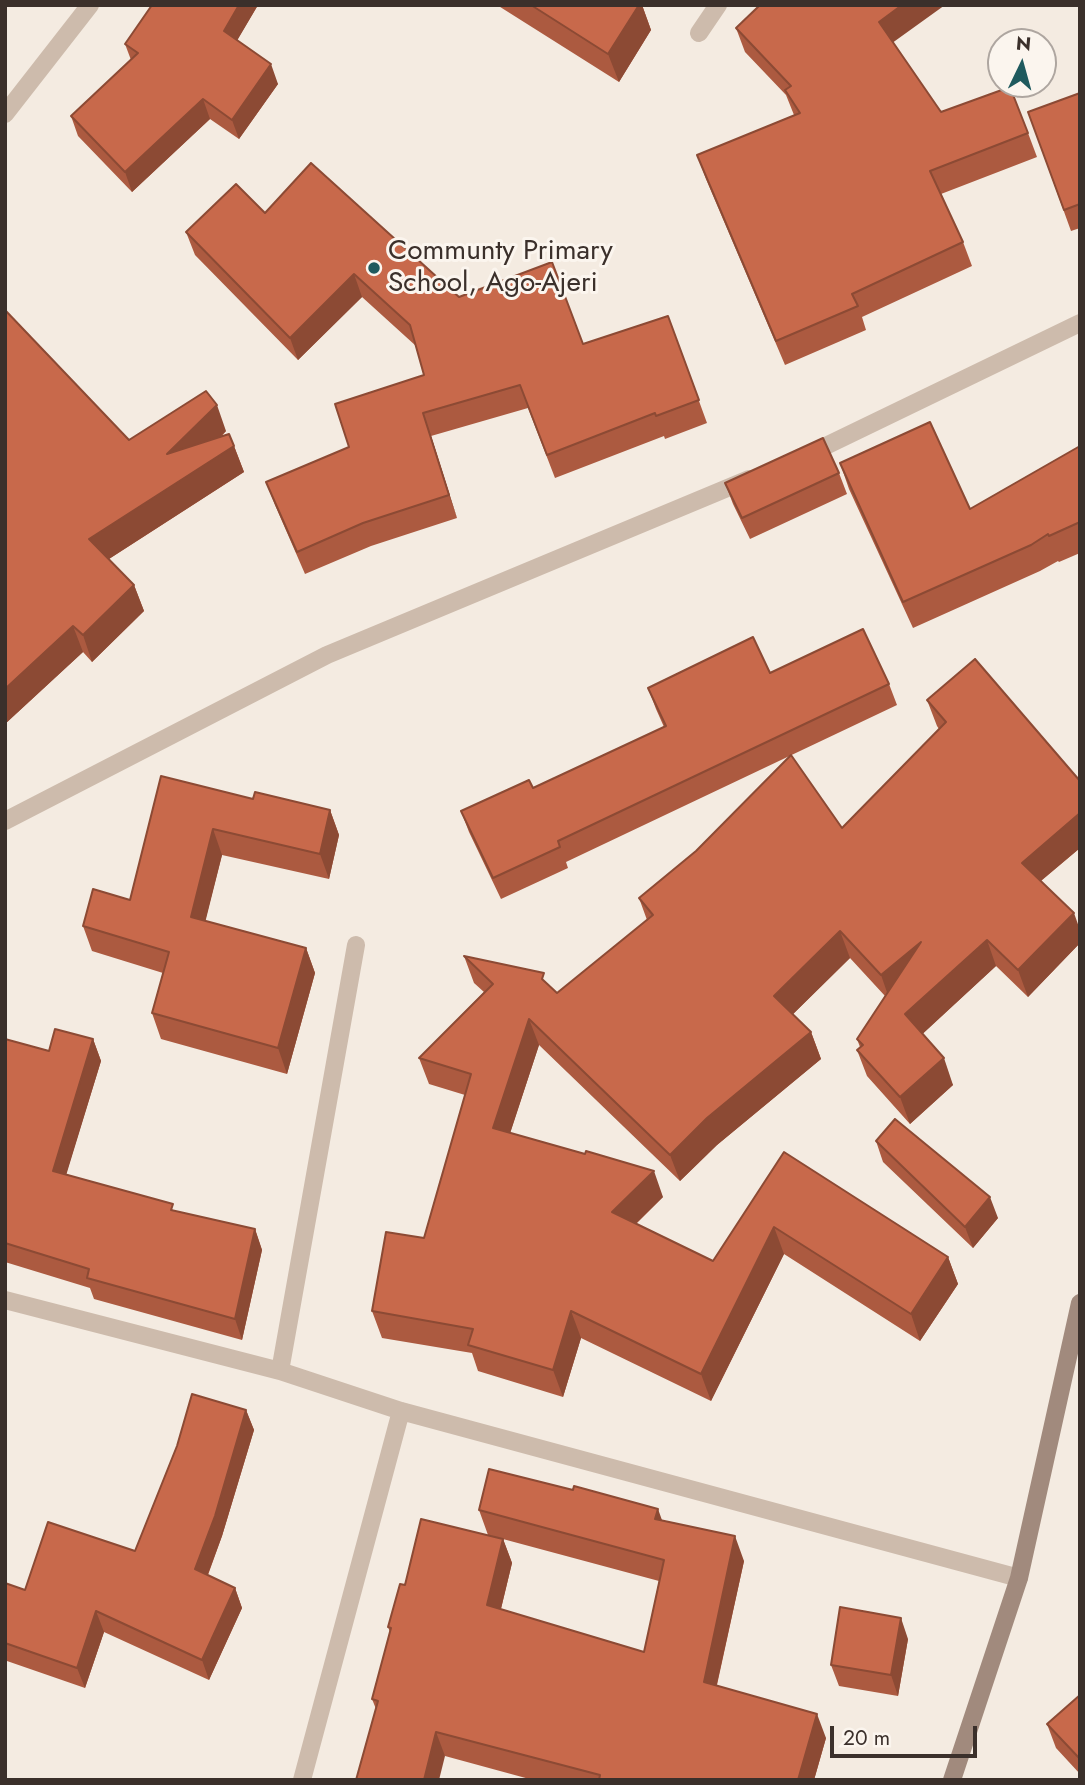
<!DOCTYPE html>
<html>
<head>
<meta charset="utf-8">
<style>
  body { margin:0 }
  #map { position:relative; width:1085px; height:1785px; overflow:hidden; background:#f4ebe1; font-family:Jost,sans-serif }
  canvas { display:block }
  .frame { position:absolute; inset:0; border:7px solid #3b302b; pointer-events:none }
  .north { position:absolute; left:987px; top:28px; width:70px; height:70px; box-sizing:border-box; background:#fbf5ee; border:2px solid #aea6a0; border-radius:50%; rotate:5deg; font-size:19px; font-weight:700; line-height:28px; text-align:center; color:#3b302b }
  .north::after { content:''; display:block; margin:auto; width:24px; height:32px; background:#1f5a5e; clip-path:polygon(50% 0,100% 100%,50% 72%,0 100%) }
  .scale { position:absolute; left:830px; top:1726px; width:147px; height:32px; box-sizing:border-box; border:4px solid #3b302b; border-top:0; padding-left:9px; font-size:21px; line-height:24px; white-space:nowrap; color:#3b302b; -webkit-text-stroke:5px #fbf5ee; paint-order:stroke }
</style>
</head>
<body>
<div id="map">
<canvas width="1085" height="1785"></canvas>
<div class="frame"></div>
<div class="north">N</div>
<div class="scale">20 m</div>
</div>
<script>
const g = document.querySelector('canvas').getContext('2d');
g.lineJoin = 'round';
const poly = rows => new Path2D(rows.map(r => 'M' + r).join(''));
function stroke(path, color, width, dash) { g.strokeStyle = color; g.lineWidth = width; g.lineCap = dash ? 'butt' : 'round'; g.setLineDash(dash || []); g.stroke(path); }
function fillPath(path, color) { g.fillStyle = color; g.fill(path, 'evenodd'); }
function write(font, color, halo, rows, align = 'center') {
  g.font = font + ' Jost,sans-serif'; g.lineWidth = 6; g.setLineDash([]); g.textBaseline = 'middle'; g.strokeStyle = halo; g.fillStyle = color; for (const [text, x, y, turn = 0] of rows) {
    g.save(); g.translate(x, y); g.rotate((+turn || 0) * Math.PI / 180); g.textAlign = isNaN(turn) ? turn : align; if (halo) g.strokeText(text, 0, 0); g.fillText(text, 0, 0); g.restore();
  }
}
const street = poly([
  [699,33,718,5],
  [5,114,90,5],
  [807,455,1080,323],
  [5,821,327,655,749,479],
  [5,1300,280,1371,401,1411,1019,1578],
  [280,1371,356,945],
  [302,1780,401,1411]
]);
const secondary = poly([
  [952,1780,1019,1578,1080,1303]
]);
const wall = poly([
  [152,5,258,5,237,40,278,84,239,139,210,119,132,192,78,136,71,116,131,60,125,44],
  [497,5,642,5,651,30,619,82],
  [736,28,893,42,941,112,1028,133,1037,157,941,194,963,242,972,266,862,317,866,330,785,365,706,179,697,155,794,115,786,95,745,52],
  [1080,93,1080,228,1071,231,1028,112],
  [265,213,459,297,583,344,668,316,707,423,665,439,664,436,555,478,528,408,431,436,457,518,371,546,305,574,275,505,266,482,349,447,424,375,416,346,362,297,298,360,195,255,186,232],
  [5,310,129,440,226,431,221,437,234,446,244,472,109,559,134,585,144,611,92,662,83,652,5,724],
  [1080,446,1080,553,1059,562,1058,561,1040,571,913,628,849,489,840,463,970,509],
  [839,473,847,494,750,539,733,504,725,483],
  [770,673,889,684,897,705,566,862,568,868,501,899,469,832,461,811,533,788,664,727,656,709,648,688],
  [927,700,1080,781,1080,848,1041,881,1080,930,1080,943,1028,997,996,966,922,1034,953,1085,910,1124,867,1076,857,1050,860,1047,857,1039,885,996,850,958,793,1014,811,1032,821,1059,717,1145,680,1181,539,1045,510,1133,663,1197,636,1224,713,1261,784,1152,948,1257,958,1284,920,1341,784,1254,711,1401,581,1338,563,1397,478,1371,472,1353,382,1338,372,1311,424,1238,465,1095,429,1084,419,1058,484,992,474,983,464,956,548,984,557,993,647,920,639,898,842,828,939,729,937,726],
  [161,776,253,799,330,810,339,835,329,879,222,855,205,921,306,948,315,973,287,1074,161,1039,152,1013,163,973,92,951,83,926,130,900],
  [5,1039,49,1051,93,1039,101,1061,66,1174,176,1211,255,1229,262,1250,242,1340,94,1299,90,1288,5,1262],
  [876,1141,998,1218,973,1248,883,1162],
  [246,1410,254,1430,222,1536,208,1575,235,1588,242,1608,209,1680,104,1632,85,1688,7,1661,5,1667,5,1583,25,1590,135,1551],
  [479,1510,662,1520,744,1561,717,1685,826,1738,814,1780,533,1780,445,1756,376,1709,372,1699,390,1632,388,1627,405,1585,503,1539,512,1563,501,1609,644,1652,659,1581,488,1535],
  [908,1639,898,1696,839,1686,831,1665],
  [1080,1695,1080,1774,1056,1748,1047,1724]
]);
const shadedWall = poly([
  [239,5,258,5,231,51,224,31],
  [639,5,642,5,651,30,619,82,608,54],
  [902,5,945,5,888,46,879,22],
  [271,64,278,84,239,139,232,120],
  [203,99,210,119,132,192,125,172],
  [354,274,362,297,298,360,290,338],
  [217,405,226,431,176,480,167,454],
  [423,413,431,436,457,518,449,495],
  [234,446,244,472,98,566,89,539],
  [134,585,144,611,92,662,83,635],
  [73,626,83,652,5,724,5,689],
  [330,810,339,835,329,879,320,854],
  [1080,813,1080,848,1031,889,1022,863],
  [213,829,222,855,200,943,191,917],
  [1074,913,1080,930,1080,943,1028,997,1018,970],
  [840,931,850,958,784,1023,774,996],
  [987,940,996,966,915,1041,905,1014],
  [921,942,890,1001,881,975],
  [306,948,315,973,287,1074,278,1048],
  [529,1019,539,1045,503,1155,493,1128],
  [811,1032,821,1059,717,1145,680,1181,670,1155,707,1118],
  [93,1039,101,1061,61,1192,53,1171],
  [944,1058,953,1085,910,1124,900,1097],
  [654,1171,663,1197,621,1238,612,1212],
  [990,1197,998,1218,973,1248,965,1227],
  [774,1227,784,1254,711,1401,701,1374],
  [255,1229,262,1250,242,1340,235,1319],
  [948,1257,958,1284,920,1341,911,1314],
  [571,1311,581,1338,563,1397,553,1370],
  [246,1410,254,1430,222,1536,202,1590,195,1569],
  [658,1509,667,1534,655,1519],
  [735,1536,744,1561,712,1706,704,1682],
  [503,1539,512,1563,496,1629,487,1605],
  [235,1588,242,1608,209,1680,202,1660],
  [96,1611,104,1632,85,1688,77,1668],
  [901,1618,908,1639,898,1696,891,1675],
  [817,1714,826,1738,814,1780,798,1780],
  [436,1732,445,1756,439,1780,424,1780]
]);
const building = poly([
  [152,5,239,5,224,31,271,64,232,120,203,99,125,172,71,116,138,53,125,44,152,5],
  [531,5,639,5,608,54,531,5],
  [760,5,902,5,879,22,941,112,1010,87,1028,133,930,171,963,242,852,294,858,306,776,341,697,155,800,113,785,90,791,86,736,28,760,5],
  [1080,93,1080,204,1064,210,1028,112,1080,93],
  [311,163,459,297,552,262,583,344,668,316,699,400,656,416,655,413,547,455,520,385,423,413,449,495,363,523,297,552,266,482,349,447,335,404,424,375,410,325,354,274,290,338,186,232,236,184,265,213,311,163],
  [5,310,129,440,206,391,217,405,167,454,229,434,234,446,89,539,134,585,83,635,73,626,5,689,5,310],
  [930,422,970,509,1080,446,1080,522,1049,536,1048,534,1031,545,903,602,840,463,930,422],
  [823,438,839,473,742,518,725,483,823,438],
  [863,629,889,684,558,841,560,847,493,878,461,811,529,780,533,788,666,726,648,688,753,637,770,673,863,629],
  [975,659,1080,781,1080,813,1022,863,1074,913,1018,970,987,940,905,1014,944,1058,900,1097,857,1050,863,1045,857,1039,921,942,881,975,840,931,774,996,811,1032,707,1118,670,1155,529,1019,493,1128,585,1154,586,1151,654,1171,612,1212,713,1261,784,1152,948,1257,911,1314,774,1227,701,1374,571,1311,553,1370,468,1345,473,1329,372,1311,386,1232,424,1238,471,1074,419,1058,493,984,464,956,544,973,542,979,557,993,653,915,639,898,696,851,791,755,842,828,946,722,927,700,975,659],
  [161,776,253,799,255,792,330,810,320,854,213,829,191,917,306,948,278,1048,152,1013,169,952,83,926,93,889,130,900,161,776],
  [55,1029,93,1039,53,1171,173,1204,171,1210,255,1229,235,1319,87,1278,89,1269,5,1243,5,1039,49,1051,55,1029],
  [895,1119,990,1197,965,1227,876,1141,895,1119],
  [192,1394,246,1410,215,1516,195,1569,235,1588,202,1660,96,1611,77,1668,5,1643,5,1583,25,1590,48,1522,135,1551,177,1446,192,1394],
  [489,1469,573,1490,574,1486,658,1509,655,1519,735,1536,704,1682,817,1714,798,1780,599,1780,600,1775,436,1732,424,1780,356,1780,378,1701,372,1699,391,1628,388,1627,400,1584,405,1585,421,1519,503,1539,487,1605,644,1652,664,1560,479,1510,489,1469],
  [840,1607,901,1618,891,1675,831,1665,840,1607],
  [1080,1695,1080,1759,1047,1724,1080,1695]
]);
const markers = [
  [374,268,7,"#1f5a5e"]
];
const poiNames = [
  ["Communty Primary",388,252],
  ["School, Ago-Ajeri",388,284]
];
stroke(street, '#cdbbac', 18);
stroke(secondary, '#a18a7d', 18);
fillPath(wall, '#ac5a40');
fillPath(shadedWall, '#8c4a34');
fillPath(building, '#c8694b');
stroke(building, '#8c4a34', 2);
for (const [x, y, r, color] of markers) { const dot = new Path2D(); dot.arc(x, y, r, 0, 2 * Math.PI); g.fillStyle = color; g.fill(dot); stroke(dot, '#fbf5ee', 2.5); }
write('28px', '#3b302b', '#fbf5ee', poiNames, 'left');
</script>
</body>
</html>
